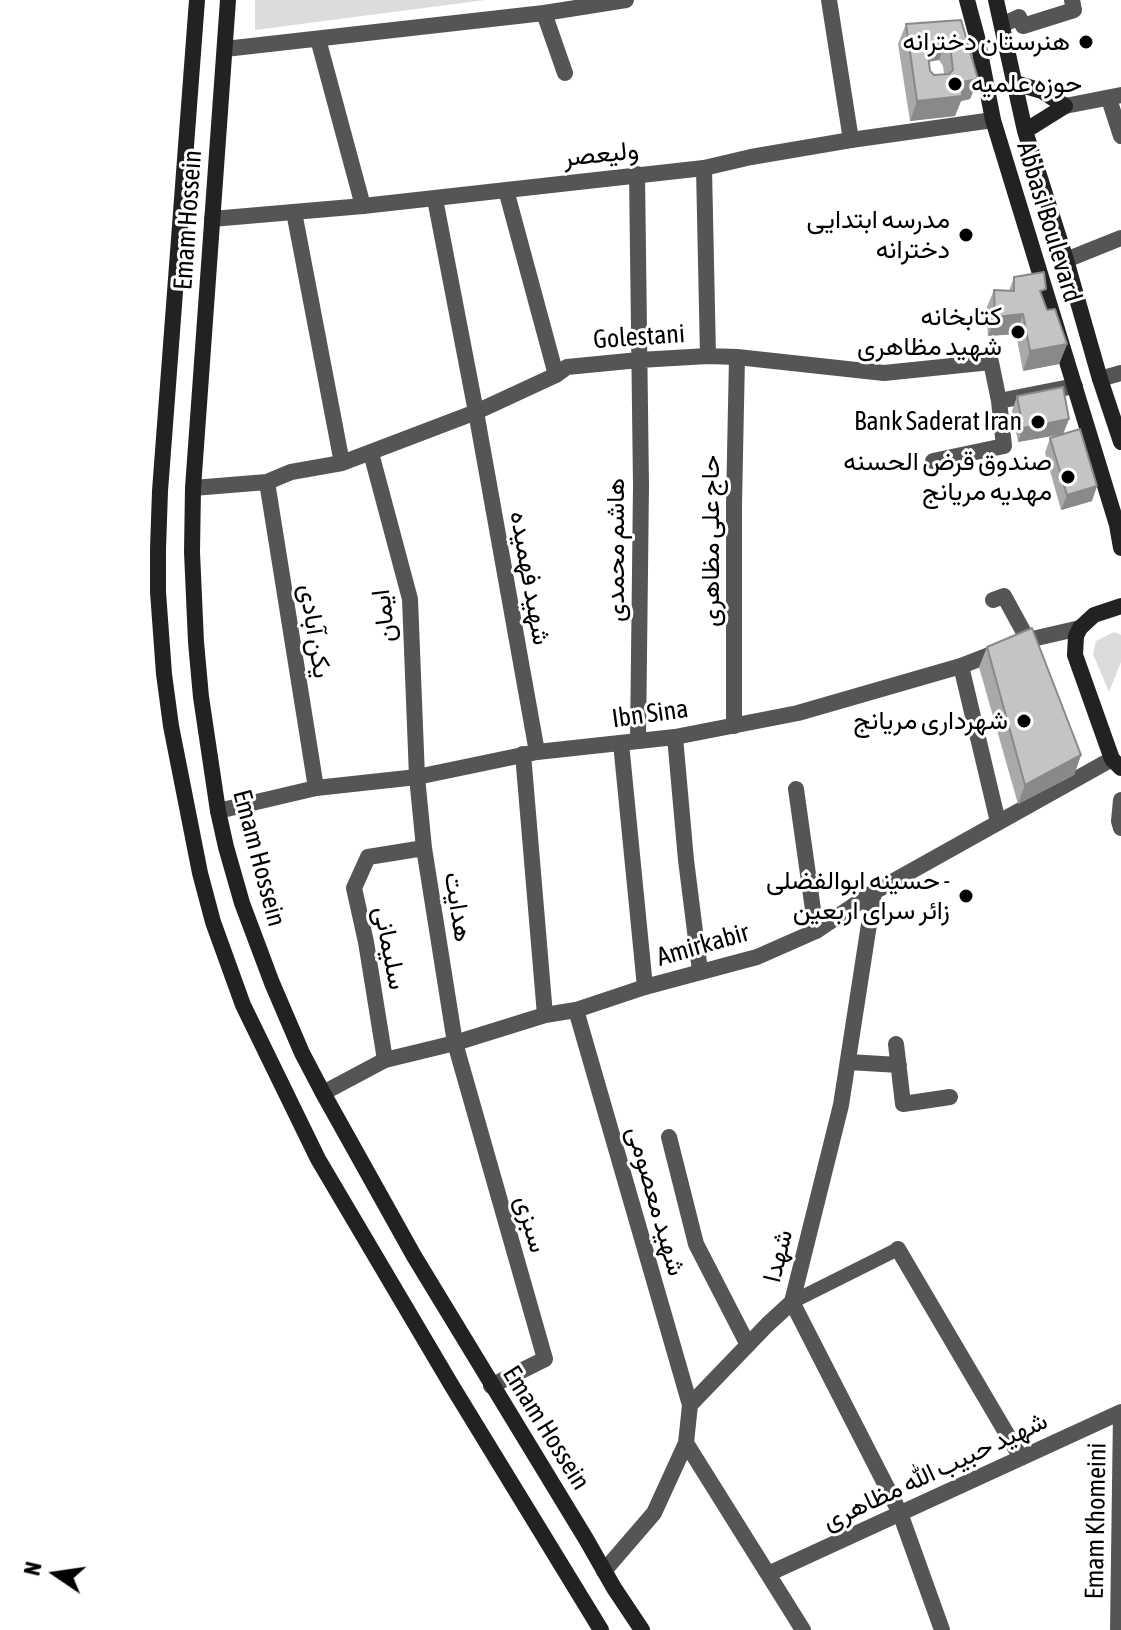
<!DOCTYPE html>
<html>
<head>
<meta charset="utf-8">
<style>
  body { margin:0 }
  #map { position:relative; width:1121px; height:1630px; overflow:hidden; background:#fff; font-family:"Asap Condensed",sans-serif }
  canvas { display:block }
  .north { position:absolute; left:16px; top:1534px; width:80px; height:80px; -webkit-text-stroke:6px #fff; paint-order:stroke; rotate:283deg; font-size:22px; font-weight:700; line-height:32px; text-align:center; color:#000 }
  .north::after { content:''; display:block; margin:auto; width:28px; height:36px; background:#000; clip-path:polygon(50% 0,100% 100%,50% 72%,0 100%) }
</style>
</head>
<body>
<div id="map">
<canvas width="1121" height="1630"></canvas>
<div class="north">N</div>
</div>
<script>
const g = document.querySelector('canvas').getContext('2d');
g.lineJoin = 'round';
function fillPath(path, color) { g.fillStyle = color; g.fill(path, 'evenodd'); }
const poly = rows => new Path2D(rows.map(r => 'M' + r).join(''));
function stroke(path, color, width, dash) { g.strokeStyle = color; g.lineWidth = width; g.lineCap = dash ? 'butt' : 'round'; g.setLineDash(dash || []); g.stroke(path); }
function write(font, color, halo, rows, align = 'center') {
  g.font = font + ' "Asap Condensed",Vazirmatn,sans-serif'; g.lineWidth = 6; g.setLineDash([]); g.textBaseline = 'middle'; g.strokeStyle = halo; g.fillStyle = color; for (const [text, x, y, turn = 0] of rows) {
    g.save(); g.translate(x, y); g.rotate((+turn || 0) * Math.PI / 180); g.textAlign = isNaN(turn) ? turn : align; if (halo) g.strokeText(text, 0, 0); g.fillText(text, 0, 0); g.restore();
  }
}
const green = poly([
  [255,0,485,0,255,30],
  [1114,632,1121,635,1121,662,1109,692,1093,654,1096,641]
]);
const pedestrian = poly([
  [792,1302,898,1249]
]);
const minor = poly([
  [829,0,851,140],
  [544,13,565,73],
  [1002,25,1019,17,1023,26,1074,10,1072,0],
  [318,39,363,206],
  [225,49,544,13,626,0],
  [1109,99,1121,136],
  [704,168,708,356],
  [637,174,641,486,638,741],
  [506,190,556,375],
  [435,199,476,412,537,752],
  [294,212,342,463],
  [1066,260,1121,238],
  [1100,379,1121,373],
  [371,453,410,599,417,777,424,848,455,1043,545,1359,491,1386],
  [933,461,1004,446,999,401],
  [267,482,316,788],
  [193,488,267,482,291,472,342,463,476,412,556,375,567,367,639,360,708,356,737,357,884,373,991,362,999,401,1075,386],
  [993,600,1004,596,1028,640],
  [961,666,998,822],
  [734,726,734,504,737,357],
  [675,737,686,860,700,971],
  [621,743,645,987],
  [523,754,545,1015],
  [796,789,816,931],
  [576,1010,690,1405],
  [896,1044,903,1104,950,1097],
  [385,1060,366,942,354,888,368,857,424,848],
  [848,1062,899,1065],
  [669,1137,696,1244,748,1345],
  [898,1249,1021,1458],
  [792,1302,900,1513,942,1630],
  [686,1443,803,1630],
  [604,1571,654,1513,686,1443,690,1405,767,1325,792,1302,841,1105,874,892],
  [768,1574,1121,1412]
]);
const tertiary = poly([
  [1065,106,1121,95],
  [212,219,363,206,704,168,751,157,851,140,993,120],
  [1121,800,1119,821,1121,828],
  [218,811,316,788,417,777,537,752,675,737,798,713,961,666,1028,640,1080,628],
  [323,1093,385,1060,455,1043,545,1015,576,1010,645,987,757,957,816,931,874,892,1112,759],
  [1118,1630,1121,1413]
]);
const secondary = poly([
  [197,0,160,491,158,549,158,592,164,674,171,726,200,873,213,922,243,1005,318,1159,452,1386,601,1630],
  [228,0,193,488,192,552,196,642,201,697,218,811,226,847,242,903,272,983,302,1053,323,1093,414,1256,586,1539,614,1588,642,1630],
  [967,0,977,37,993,120,1117,525,1121,548],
  [996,0,1025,131,1066,260,1100,379,1121,442],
  [1015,83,1042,91,1065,106,1025,131],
  [1121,606,1094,615,1080,628,1076,636,1075,655,1112,759,1121,768]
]);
const wall = poly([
  [961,20,978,79,970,99,961,101,955,116,910,121,898,44,906,24],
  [939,60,943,66,944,74,934,75,930,71,929,62],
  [1014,277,1043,298,1047,310,1067,344,1059,364,1023,371,1016,334,988,336,986,309,994,290,1009,291],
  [1017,396,1069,419,1063,434,1018,442,1012,411],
  [1050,438,1092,501,1061,510,1045,453],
  [987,647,1081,755,1074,775,1018,804,979,667]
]);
const shadedWall = poly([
  [946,41,939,60,924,62,927,46,932,43],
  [978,79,970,99,961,101,955,116,910,121,917,101,962,82],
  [1023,314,1016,334,988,336,995,317],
  [1067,344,1059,364,1023,371,1030,351],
  [1069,419,1063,434,1018,442,1023,428],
  [1097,486,1092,501,1061,510,1067,495],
  [1081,755,1074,775,1018,804,1025,785]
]);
const building = poly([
  [961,20,978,79,962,82,962,96,917,101,906,24,961,20],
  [946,41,950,46,953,70,949,74,934,75,930,71,927,46,932,43,946,41],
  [1044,272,1046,289,1040,291,1047,310,1055,309,1067,344,1030,351,1023,314,995,317,994,290,1014,291,1014,277,1044,272],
  [1063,387,1069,419,1023,428,1017,396,1063,387],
  [1080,429,1097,486,1067,495,1050,438,1080,429],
  [1032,628,1081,755,1025,785,987,647,1032,628]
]);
const markers = [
  [1086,42,8,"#000"],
  [955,84,8,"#000"],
  [966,235,8,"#000"],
  [1018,332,8,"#000"],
  [1038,422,8,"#000"],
  [1068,477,8,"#000"],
  [1024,721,8,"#000"],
  [966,896,8,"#000"]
];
const poiNames = [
  ["هنرستان دخترانه",1070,42],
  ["حوزه علمیه",971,84,"left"],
  ["مدرسه ابتدایی",950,220],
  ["دخترانه",950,250],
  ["کتابخانه",1002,317],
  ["شهید مظاهری",1002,347],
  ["Bank Saderat Iran",1022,422],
  ["صندوق قرض الحسنه",1052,462],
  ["مهدیه مریانج",1052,492],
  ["شهرداری مریانج",1008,721],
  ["حسینه ابوالفضلی -",950,881],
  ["زائر سرای اربعین",950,911]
];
const streetNames = [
  ["ولیعصر",601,154,-6],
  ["Emam Hossein",188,220,-86],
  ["Abbasi Boulevard",1049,222,73],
  ["Golestani",639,337,-4],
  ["حاج علی مظاهری",711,541,-90],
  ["هاشم محمدی",616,550,-90],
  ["شهید فهمیده",530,578,80],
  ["ایمان",384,616,-97],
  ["یکن آبادی",315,631,81],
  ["Ibn Sina",650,714,-8],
  ["Emam Hossein",259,858,75],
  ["هدایت",458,907,81],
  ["Amirkabir",703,945,-16],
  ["سلیمانی",390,948,79],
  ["شهید معصومی",656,1201,74],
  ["سبزی",531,1224,74],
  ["شهدا",778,1256,-76],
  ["Emam Hossein",546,1428,58],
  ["شهید حبیب الله مظاهری",935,1471,-25],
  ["Emam Khomeini",1096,1521,-89]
];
fillPath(green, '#dcdcdc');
stroke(pedestrian, '#555', 14);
stroke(minor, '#555', 16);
stroke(tertiary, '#555', 16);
stroke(secondary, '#222', 16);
fillPath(wall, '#a9a9a9');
fillPath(shadedWall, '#898989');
fillPath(building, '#c4c4c4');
stroke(building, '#898989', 2);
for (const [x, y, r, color] of markers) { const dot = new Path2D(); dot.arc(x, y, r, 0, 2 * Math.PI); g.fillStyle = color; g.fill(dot); stroke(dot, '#fff', 3); }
write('26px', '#000', '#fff', poiNames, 'right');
write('26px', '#000', '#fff', streetNames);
</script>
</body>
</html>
